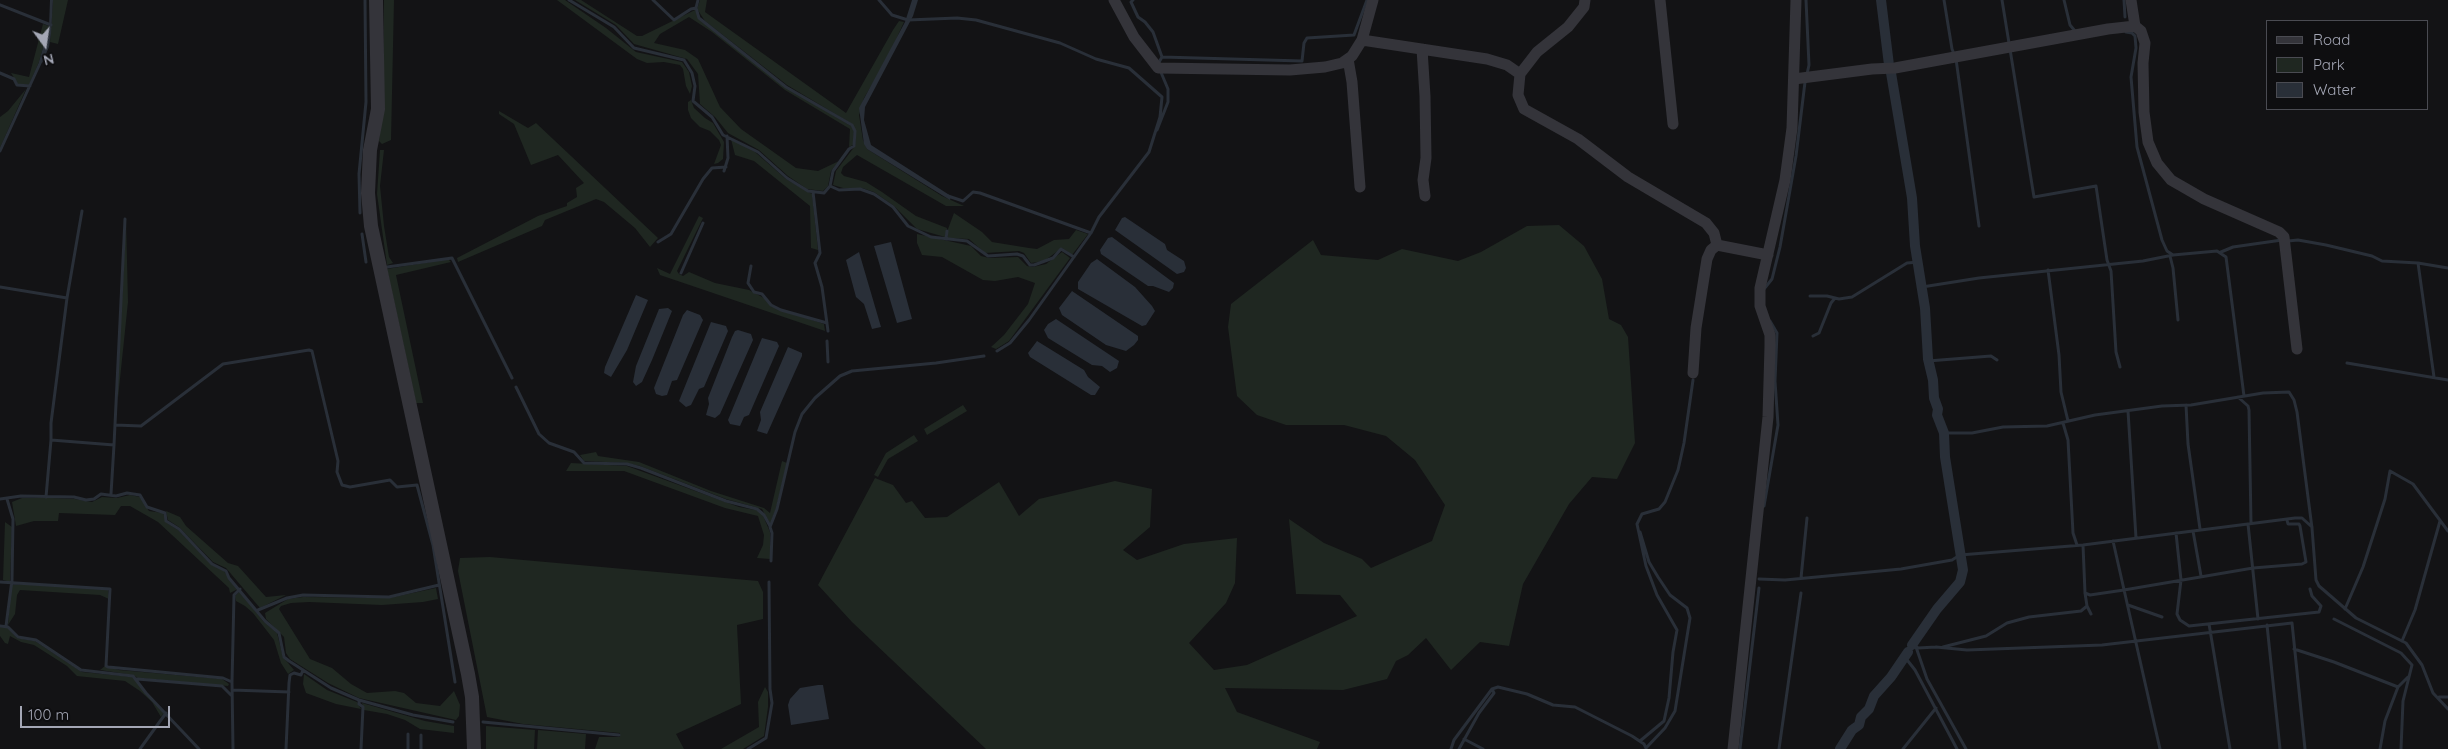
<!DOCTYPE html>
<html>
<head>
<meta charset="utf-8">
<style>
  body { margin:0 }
  #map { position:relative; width:2448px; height:749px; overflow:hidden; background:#131315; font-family:Quicksand,sans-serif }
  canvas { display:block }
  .legend { position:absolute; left:2266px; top:20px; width:162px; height:90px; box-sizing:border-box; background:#0e0e10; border:1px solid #4a4b52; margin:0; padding:6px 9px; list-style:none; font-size:15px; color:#a4a7b5 }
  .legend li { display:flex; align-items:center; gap:10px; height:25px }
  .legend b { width:25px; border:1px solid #4a4b52 }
  .north { position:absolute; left:20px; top:20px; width:50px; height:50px; -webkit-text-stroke:4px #0e0e10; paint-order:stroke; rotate:166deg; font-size:14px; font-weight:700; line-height:20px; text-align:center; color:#a4a7b5 }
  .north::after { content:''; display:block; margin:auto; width:18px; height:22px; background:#a4a7b5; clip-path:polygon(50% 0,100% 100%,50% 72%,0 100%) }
  .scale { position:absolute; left:20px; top:706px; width:150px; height:22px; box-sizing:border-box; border:2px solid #a4a7b5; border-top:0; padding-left:6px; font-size:15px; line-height:18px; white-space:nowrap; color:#a4a7b5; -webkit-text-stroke:4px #0e0e10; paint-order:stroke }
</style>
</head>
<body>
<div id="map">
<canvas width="2448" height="749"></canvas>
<ul class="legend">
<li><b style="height:6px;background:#34343a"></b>Road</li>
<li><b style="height:14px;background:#1f2721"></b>Park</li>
<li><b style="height:14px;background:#292f38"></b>Water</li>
</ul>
<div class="north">N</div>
<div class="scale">100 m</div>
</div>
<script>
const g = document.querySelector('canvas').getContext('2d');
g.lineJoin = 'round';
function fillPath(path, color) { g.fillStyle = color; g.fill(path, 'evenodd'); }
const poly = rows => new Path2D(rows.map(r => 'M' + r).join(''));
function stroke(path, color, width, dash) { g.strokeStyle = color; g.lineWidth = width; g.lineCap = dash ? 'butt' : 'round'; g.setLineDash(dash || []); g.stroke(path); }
const green = poly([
  [53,0,68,0,58,44,50,42],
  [384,0,394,0,391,140,382,144,379,141,383,102],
  [557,0,565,0,606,28,636,52,682,62,689,72,692,86,690,94,686,86,683,69,680,65,664,62,647,63,637,59],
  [575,0,581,0,637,36,642,36,695,10,704,23,786,87,851,126,854,131,853,145,849,147,850,129,785,90,712,32,689,17,660,34,654,43,685,50,698,59,720,107,741,129,796,168,818,171,839,161,831,171,828,186,823,191,807,189,788,176,759,150,728,133,715,117,700,104,698,74,687,59,634,44,616,25],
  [700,0,707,0,705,12,846,113,893,30,899,21,904,22,886,61,864,98,859,115,863,140,867,149,942,196,964,206,946,206,857,155,843,167,841,173,844,176,866,182,882,192,916,216,947,228,945,237,917,229,894,206,874,192,862,188,843,188,833,185,836,171,855,146,856,131,852,124,787,85,705,21,697,9],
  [43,24,49,26,39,62,29,85,18,84,11,73,29,77],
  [26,89,0,148,0,117,8,111],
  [691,100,694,108,705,118,713,123,724,142,723,159,718,163,714,164,721,145,719,140,710,131,700,127,691,118,688,110,688,102],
  [499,111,528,128,536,123,658,238,650,247,635,228,604,202,596,199,545,220,542,226,458,262,457,258,538,216,567,206,567,203,577,197,576,188,584,183,558,155,531,165,514,124,499,114],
  [731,139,755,152,786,179,812,194,818,250,811,248,810,206,754,161,735,155],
  [380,150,384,150,380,186,384,226,389,257,393,263,387,265,377,194],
  [954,213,982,232,992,242,1029,248,1037,249,1054,240,1069,239,1076,230,1088,234,1072,255,1062,248,1044,261,1031,263,1024,253,1019,251,985,253,969,239,948,238,948,229],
  [699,216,703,218,677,271,679,274,683,276,689,272,715,283,749,290,766,299,771,306,824,324,825,331,660,275,657,268,670,274],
  [126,219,128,302,118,398,118,376],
  [1559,225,1584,246,1602,279,1609,319,1621,325,1628,337,1635,443,1617,479,1592,477,1569,504,1523,584,1509,646,1480,642,1451,670,1426,638,1408,655,1396,661,1387,679,1343,690,1225,688,1237,712,1320,742,1317,749,986,749,852,622,818,585,875,478,893,485,906,503,912,501,925,518,947,517,999,482,1019,516,1039,499,1115,481,1152,489,1150,527,1123,550,1137,560,1184,544,1237,538,1235,583,1226,603,1189,643,1214,670,1247,665,1357,616,1340,595,1296,594,1289,519,1324,543,1362,559,1371,568,1432,541,1445,505,1415,460,1386,436,1344,425,1286,425,1257,415,1237,396,1228,327,1231,304,1313,240,1321,255,1378,260,1402,249,1458,261,1481,252,1527,226],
  [917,234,971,246,981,256,989,258,1018,257,1027,266,1033,267,1046,264,1062,252,1070,258,1009,341,996,349,991,347,1004,335,1028,304,1035,283,1018,277,995,281,983,280,942,257,922,255,917,243],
  [448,259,451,262,396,275,423,403,416,403,387,269],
  [963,405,967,411,927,435,924,429],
  [914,435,918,441,888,459,878,477,874,475,886,453],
  [596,452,598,456,639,462,711,491,764,508,770,513,782,461,787,463,776,509,770,524,762,509,726,499,640,466,626,463,584,461,580,455],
  [571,463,627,466,739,507,761,511,770,532,770,559,757,558,763,545,764,535,758,516,725,508,624,471,566,471],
  [130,495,140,497,149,511,163,513,167,523,178,530,212,565,223,570,238,589,230,593,229,588,158,522,130,506,121,506,115,515,59,513,58,521,34,521,16,526,12,502,22,498,52,498,75,499,92,502,102,497,117,498],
  [166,511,180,517,186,526,228,563,238,566,266,597,286,595,260,608,226,568,213,562,179,527,168,520],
  [5,522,12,527,10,582,3,580],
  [490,557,758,581,763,592,763,619,737,625,741,704,676,734,684,749,595,749,599,737,620,737,620,733,523,724,487,717,458,571,460,558],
  [24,584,105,589,108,590,109,599,100,595,20,590,17,595,15,614,8,625,11,585],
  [436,588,438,599,423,602,382,605,309,602,291,603,281,606,279,609,310,659,332,668,351,684,367,693,395,691,404,693,416,703,440,706,454,691,460,705,459,716,456,720,359,698,328,683,290,659,286,653,284,637,266,619,265,613,288,599,303,597,389,598],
  [240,591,263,621,277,633,283,657,294,670,288,674,281,663,274,640,253,613,245,606,236,601,235,596],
  [0,627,8,628,17,638,35,641,82,672,133,677,164,713,161,717,152,702,140,691,125,681,77,676,67,666,34,645,21,642,10,636,8,644,5,643,0,636],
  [105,666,119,670,222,679,229,684,228,686,138,678,133,675,100,670],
  [304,674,327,690,357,702,361,709,336,704,306,693,303,684],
  [765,687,768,692,768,707,764,736,743,749,721,749,759,727,758,702],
  [362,703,425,721,454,726,454,733,420,729,405,720,387,714,364,710],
  [486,726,535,730,534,749,486,749],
  [538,730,586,734,585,749,537,749]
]);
const water = poly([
  [50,0,53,0,51,34,49,47,42,63,39,62,49,26],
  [912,0,918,0,913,16,865,107,864,120,871,145,951,196,950,200,867,149,864,144,859,108,905,22],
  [1125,217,1165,244,1167,250,1184,261,1186,268,1184,272,1177,274,1115,230,1122,218],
  [1112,237,1174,283,1173,288,1169,292,1153,286,1148,286,1101,254,1100,250,1108,238],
  [891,242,912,319,897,323,874,246],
  [859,252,881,327,872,329,864,304,856,297,846,260],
  [1097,259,1135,287,1152,306,1155,311,1146,325,1142,326,1078,289,1078,282,1091,263],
  [1072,291,1138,336,1138,340,1134,345,1126,351,1106,345,1062,315,1059,308],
  [636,295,648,300,627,350,611,377,604,373,605,367],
  [668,308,672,311,652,360,642,382,636,386,633,382,636,366,659,309],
  [687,310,700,315,703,320,677,380,672,381,667,395,662,396,656,394,654,388,683,315],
  [1056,319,1119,361,1117,368,1110,372,1102,366,1092,365,1048,338,1044,330,1048,324],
  [711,322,726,326,728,331,704,387,699,389,691,405,686,407,679,401],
  [738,330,751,334,753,340,720,414,715,418,706,415,709,404,708,398,732,337,735,331],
  [762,338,777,342,779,346,749,415,744,417,740,426,730,424,728,420],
  [1037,341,1084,370,1088,377,1100,387,1095,395,1091,395,1030,357,1028,353],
  [788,347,802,353,802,356,767,434,757,431,761,420,760,412],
  [818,685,823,685,829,719,791,725,788,705,790,699,800,688]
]);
const stream = poly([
  [569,0,614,27,634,48,684,60,692,73,695,86,693,101,712,117,723,135,758,152,787,178,808,191,824,193,830,186,839,190,860,189,874,194,893,207,908,226,931,237,967,241,988,256,1017,254,1023,256,1030,265,1034,265,1053,258,1061,249,1074,257],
  [653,0,674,20,691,9,696,8],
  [698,0,696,8,699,18,704,22,786,87,852,125,855,131,854,146,849,149,833,171,830,186],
  [879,0,892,15,908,20,957,18,976,20,1060,43,1096,59,1129,68,1162,97,1160,117,1149,152,1099,217,1091,233,1029,320,1010,343,997,351],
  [1133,0,1131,2,1138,17,1145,22,1153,32,1162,57,1158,64],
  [1806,0,1809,65,1807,74],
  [1944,0,1952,49,1956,59,1979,226],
  [2002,0,2034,197,2096,186,2107,260,2111,271,2116,352,2120,367],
  [2064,0,2070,25,2075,31],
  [2124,0,2125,17],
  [0,5,51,25],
  [2126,32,2132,33,2135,36,2136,48,2131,77,2137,147,2162,240,2167,251,2173,255,2217,251,2226,257,2244,396],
  [1162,57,1302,61,1304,43,1307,38,1354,35,1367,0],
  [0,73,14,79,17,85,30,86],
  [1157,130,1168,102,1168,89,1160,70],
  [0,151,42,59],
  [724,171,728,158,727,136],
  [813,192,820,253,815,263,822,287,828,331],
  [948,196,963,201,973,192,980,193,1091,233],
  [360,213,359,174,366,102,365,0],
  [362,234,366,262],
  [946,239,947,231],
  [2288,241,2298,240,2326,245,2372,256,2382,261,2418,263,2448,268],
  [658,242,671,234,703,179,712,168,726,167],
  [2221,252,2233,247,2282,240],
  [2170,256,2173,268,2178,320],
  [2418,263,2434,377],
  [751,266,748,283,754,292,762,294,771,305,781,310,827,323],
  [387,267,452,258,512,378],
  [2048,270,2059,355,2061,392,2068,421],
  [681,273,703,223],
  [0,287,67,298],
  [1922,287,1979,278,2143,261,2173,255],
  [1764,289,1772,279,1780,247,1796,156,1805,82],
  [1810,296,1827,296,1839,299,1852,297,1907,263,1919,262],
  [1813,336,1819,333,1831,303,1835,298],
  [827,341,828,362],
  [1928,361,1991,356,1997,360],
  [2347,363,2448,380],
  [516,387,539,434,549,443,574,452,584,463,627,464,641,468,726,501,757,509,764,515,770,526],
  [2238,397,2248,406,2249,410,2251,523],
  [2186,405,2188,444,2200,529],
  [2128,411,2136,538],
  [2063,423,2068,440,2073,533,2077,545],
  [115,425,141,426,223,364,309,350,312,351,338,461,337,472,342,485,350,487,390,480,397,487,417,485,433,545,455,682],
  [1944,433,1972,433,2003,427,2047,426,2095,415,2162,406,2191,405,2263,393,2289,392,2294,400,2297,412,2312,528,2316,580,2319,586,2356,618,2406,643,2422,665,2433,693,2448,709],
  [51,440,51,423,67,298,82,211],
  [111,494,114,445],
  [46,497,51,440,114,445,125,219],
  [0,499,21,496,74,497,86,500,94,499,101,494,116,496,127,493,140,495,147,507,165,513,166,521,179,529,212,564,226,571,229,578,265,621,279,633,284,657,289,661,331,688,359,700,413,715,453,722],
  [1764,506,1778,425,1775,381,1777,333,1770,321],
  [2248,524,2258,619],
  [2193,531,2201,576],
  [1640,532,1649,562,1658,577,1670,595,1687,608,1690,618,1675,711,1665,728,1646,748],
  [2176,533,2181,580,2177,614,2180,620,2189,626,2319,612,2321,606,2312,596,2310,589],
  [2113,541,2160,749],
  [2083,545,2085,593,2087,606,2091,614],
  [771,561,772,533,770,527,777,509,795,432,802,414,815,398,840,376,852,371,936,363,984,356],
  [1801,578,1807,518],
  [1759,579,1785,580,1901,569,1952,560,1960,555,2083,545,2295,518,2302,518,2312,527],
  [0,582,110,589,106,666,108,667,223,678,232,682],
  [2085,593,2090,595,2124,590,2253,568,2302,564,2306,562,2300,526,2299,524,2288,524,2287,520],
  [2128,605,2162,617],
  [2345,609,2363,567,2385,499,2390,471,2413,484,2448,531],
  [258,610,287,598,303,595,389,597,439,585],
  [2334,619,2401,653,2412,665,2403,701,2401,749],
  [2209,624,2230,749],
  [2267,625,2280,749],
  [0,626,8,627,18,637,36,640,81,670,133,676,146,693,199,749],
  [6,626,12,580,13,519,7,499],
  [2402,641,2415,610,2440,521],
  [1913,644,1918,648,1936,647],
  [1916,647,1927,679,1966,749],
  [1936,647,1967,650,2102,645,2292,623,2305,749],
  [1943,647,1986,636,2007,623,2029,617,2081,611,2087,606],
  [2294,649,2334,662,2398,687],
  [1904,656,1915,670,1957,749],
  [137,679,222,686,231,695],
  [232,690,289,692],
  [2439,697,2448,697],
  [359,700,359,704,363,707,361,749],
  [483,722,619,735],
  [421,735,421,749],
  [1464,739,1483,749],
  [1640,741,1664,721,1669,698,1673,652,1677,630,1657,595,1646,566,1637,524,1642,514,1659,509,1665,502,1678,470,1684,443,1693,380],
  [140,749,166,713],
  [233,749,232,682,234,595,240,589],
  [286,749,289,683,290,675,294,673,301,675,303,670],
  [408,749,408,734],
  [748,749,766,738,772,703,770,689,769,582],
  [1451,749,1454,740,1489,693,1492,689,1498,687,1527,694,1553,705,1575,707,1632,736,1644,744,1646,748],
  [1459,749,1479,713,1494,693,1492,689],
  [1740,749,1759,588],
  [1779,749,1801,593],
  [1903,749,1936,708],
  [2380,749,2385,721,2398,687,2408,677]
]);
const canal = poly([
  [1881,0,1889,65],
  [1891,73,1912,198,1915,246,1925,308,1928,359,1933,380,1934,398,1938,409,1937,415,1944,433,1945,457,1963,570,1960,582,1937,609,1912,645],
  [1840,749,1852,730,1859,725,1861,717,1869,709,1874,696,1891,677,1908,652]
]);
const minor = poly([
  [1114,0,1134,37,1158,68,1290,70,1325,67,1342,63,1352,56,1362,40,1373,0],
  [1585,0,1584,7,1568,27,1537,52,1520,74,1518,95,1524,109,1578,139,1628,177,1706,223,1714,233,1717,245],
  [1660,0,1673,124],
  [2131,0,2135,26,2141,31,2145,43,2143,63,2144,112,2148,142,2157,163,2171,180,2204,199,2279,232,2284,237,2297,349],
  [1362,40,1487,59,1507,65,1520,74],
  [1422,49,1425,96,1426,158,1423,180,1425,196],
  [1348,59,1352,82,1360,187],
  [1794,79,1872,69,1895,68,2108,29,2135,26],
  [1693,373,1696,328,1707,259,1711,250,1717,245,1768,255],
  [1733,749,1768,417,1770,346,1770,335,1760,306,1760,288,1785,180,1792,128,1796,0]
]);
const tertiary = poly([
  [376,0,378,109,370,150,368,193,371,226,468,674,472,697,474,749]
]);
fillPath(green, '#1f2721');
fillPath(water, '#292f38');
stroke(stream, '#292f38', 3);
stroke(canal, '#292f38', 10);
stroke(minor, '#34343a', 11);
stroke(tertiary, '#34343a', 14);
</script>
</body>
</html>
